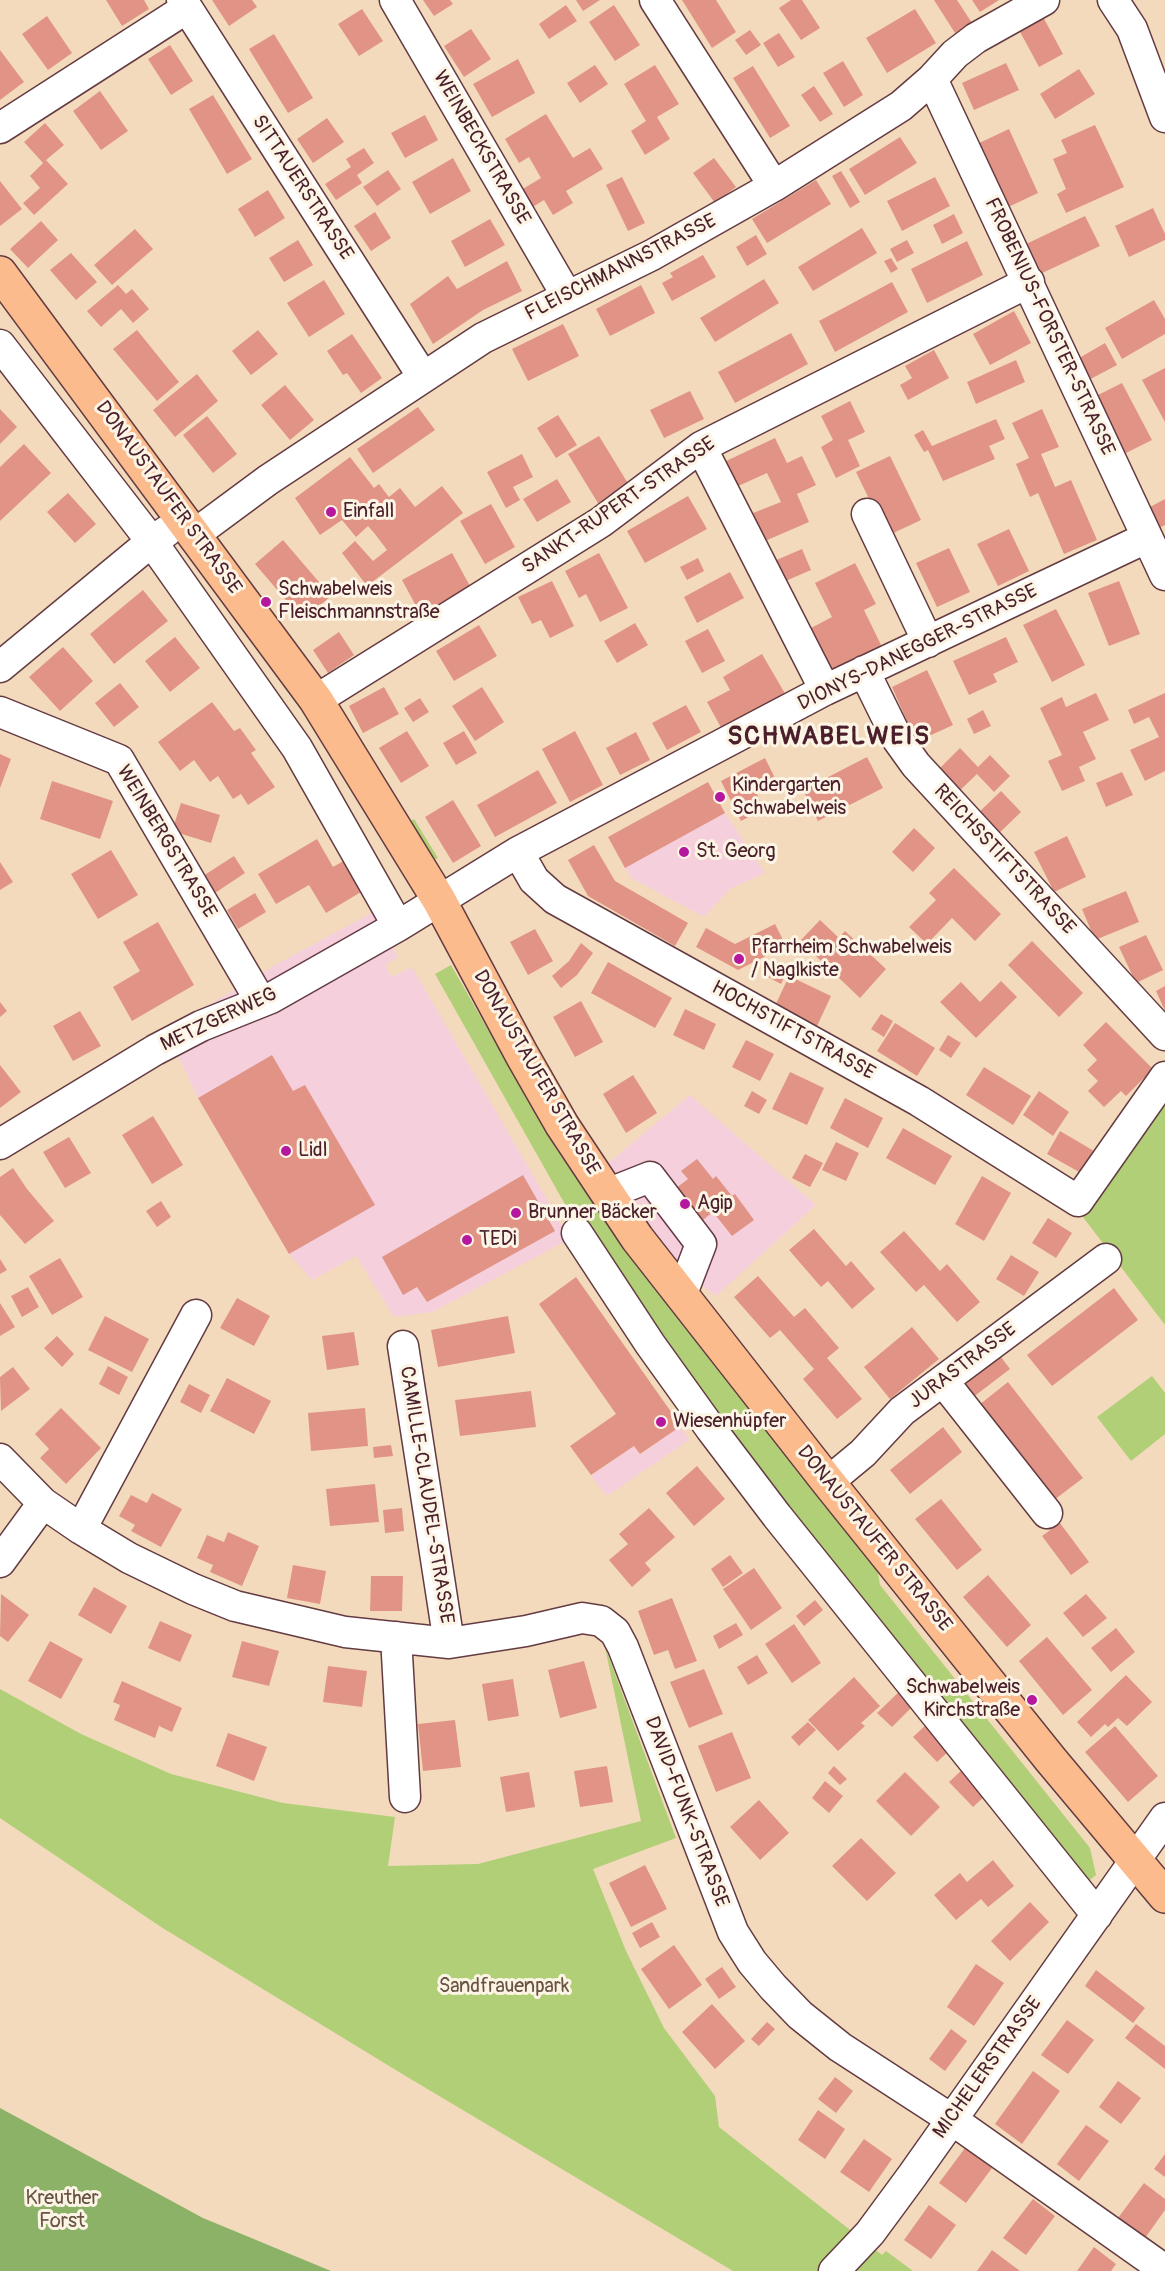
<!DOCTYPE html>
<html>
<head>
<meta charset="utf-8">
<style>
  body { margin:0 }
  canvas { display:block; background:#f3dabc }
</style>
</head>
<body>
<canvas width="1165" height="2271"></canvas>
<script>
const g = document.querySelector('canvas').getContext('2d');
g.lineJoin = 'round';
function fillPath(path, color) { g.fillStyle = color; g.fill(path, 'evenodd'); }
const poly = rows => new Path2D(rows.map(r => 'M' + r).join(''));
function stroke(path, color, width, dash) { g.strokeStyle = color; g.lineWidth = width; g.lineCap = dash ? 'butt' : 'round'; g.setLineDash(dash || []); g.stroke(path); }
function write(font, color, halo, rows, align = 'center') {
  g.font = font + ' Pangolin,sans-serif'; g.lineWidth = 6; g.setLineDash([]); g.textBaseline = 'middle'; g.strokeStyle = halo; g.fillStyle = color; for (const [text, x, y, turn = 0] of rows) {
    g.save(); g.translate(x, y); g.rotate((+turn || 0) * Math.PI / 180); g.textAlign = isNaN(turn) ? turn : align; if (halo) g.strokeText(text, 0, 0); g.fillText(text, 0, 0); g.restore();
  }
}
const built = poly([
  [708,782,725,813,765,873,730,889,704,917,631,878,608,837],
  [375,911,377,922,398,957,385,965,392,977,412,967,570,1239,432,1312,394,1317,356,1256,312,1280,289,1254,198,1098,166,1031,279,963],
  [690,1095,816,1205,716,1296,680,1268,607,1164],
  [680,1426,689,1440,607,1496,591,1476,634,1446,641,1454]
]);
const green = poly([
  [414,819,438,858,432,861,409,822],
  [451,965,556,1149,604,1218,661,1295,877,1568,880,1585,1090,1848,1096,1875,1085,1884,775,1493,604,1255,572,1203,566,1206,435,974],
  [1165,1102,1165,1325,1083,1217],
  [1152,1376,1165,1393,1165,1434,1131,1461,1097,1417],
  [605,1647,676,1838,593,1869,626,1951,664,2028,715,2096,719,2127,882,2255,886,2251,913,2271,733,2271,404,2075,161,1927,0,1818,0,1689,81,1734,171,1774,283,1803,395,1817,388,1866,478,1864,641,1821]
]);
const forest = poly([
  [0,2108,203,2218,331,2271,0,2271]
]);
const building = poly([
  [106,0,144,0,149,9,122,26],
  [212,0,252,0,257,7,229,26],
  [423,0,450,0,453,4,434,16],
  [576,0,600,0,583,11],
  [682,0,716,0,736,32,712,48],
  [791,0,802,0,820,28,801,40,779,8],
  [934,0,957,0,972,23,955,33],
  [972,0,999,0,980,12],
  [566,5,577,21,549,39,539,24],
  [614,5,640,45,615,61,589,22],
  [362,9,383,41,359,56,338,24],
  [915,9,936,43,887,73,866,38],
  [1042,15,1063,54,1039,67,1018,28],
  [47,16,72,53,48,70,22,34],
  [471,29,491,59,464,77,444,46],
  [750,30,761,45,746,55,735,40],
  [779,33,795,57,778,67,763,43],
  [274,34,313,98,288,113,249,49],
  [170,45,193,81,171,95,148,59],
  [0,50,24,82,0,100],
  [518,59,535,93,492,117,473,84],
  [843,61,863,95,844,107,823,73],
  [1006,63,1019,90,974,110,962,83],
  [595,65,608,84,580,103,567,83],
  [655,65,679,104,657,117,670,139,645,155,631,131,646,121,624,84],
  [753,66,790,126,770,138,733,78],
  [1079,69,1095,94,1055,119,1040,94],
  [814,86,833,114,820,122,801,95],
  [100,91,128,131,101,150,73,111],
  [213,95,252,159,227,174,189,109],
  [546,114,573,158,590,148,603,169,566,191,573,203,553,215,544,200,531,208,521,190,541,178,529,157,519,163,505,139],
  [425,115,438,140,405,158,391,133],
  [327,118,344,142,313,163,297,139],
  [45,123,64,145,46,160,68,184,34,215,23,203,40,188,30,176,43,163,24,142],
  [1095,125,1124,187,1066,213,1057,194,1066,189,1053,159,1067,153,1061,140],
  [1009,129,1038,193,1004,209,975,145],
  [900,137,917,163,865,195,849,169],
  [364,148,374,163,357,175,362,183,336,200,325,184,351,167,346,159],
  [453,158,471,191,430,214,412,182],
  [714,158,736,187,715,203,693,173],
  [388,170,401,189,377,206,363,187],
  [841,171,860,202,850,208,832,176],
  [622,177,645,223,628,231,606,185],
  [935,177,950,206,902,231,887,201],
  [816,180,831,204,767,243,752,219],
  [0,181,22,209,0,226],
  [268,190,285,218,255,237,238,209],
  [1153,208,1165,234,1165,240,1129,257,1115,226],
  [375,212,391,238,371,251,354,226],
  [954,214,963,233,942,244,933,225],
  [1085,216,1100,246,1038,275,1024,245],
  [490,219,505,245,465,267,451,241],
  [41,221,58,240,28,268,10,249],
  [862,228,877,253,813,291,798,267],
  [135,229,153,249,112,285,94,265],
  [756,235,767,254,747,266,736,247],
  [298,240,313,265,284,282,269,258],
  [907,240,914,253,897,262,890,249],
  [967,241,983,275,927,303,911,269],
  [71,253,97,282,76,300,50,270],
  [703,255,716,277,672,301,662,283,673,277,670,273],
  [891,258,898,269,891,273,884,261],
  [507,261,522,291,483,310,433,344,410,304,448,276,457,289],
  [764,279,779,303,715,342,700,318],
  [324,280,345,314,309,337,287,303],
  [892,282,908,312,835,352,819,321],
  [118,285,126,294,132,289,149,309,133,323,121,309,101,327,87,311],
  [641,285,655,313,610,336,596,309],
  [1154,300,1165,319,1165,334,1122,359,1105,328],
  [1014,311,1031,343,990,365,973,334],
  [563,324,579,356,528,381,512,349],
  [137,330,179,382,157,401,113,349],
  [258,330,278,354,251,375,232,351],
  [791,333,808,364,735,403,718,372],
  [352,334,382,378,361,393,347,373,343,375,327,351],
  [1105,343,1117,365,1085,382,1074,361],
  [934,350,949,378,908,400,900,385,912,378,905,366],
  [1016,360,1025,382,976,404,967,382],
  [1165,368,1165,422,1142,380],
  [197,374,218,401,175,437,153,410],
  [1122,383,1152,440,1122,455,1092,398],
  [285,385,314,420,290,440,261,405],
  [690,391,704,419,664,438,650,410],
  [850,401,865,432,848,440,860,466,836,478,821,447,833,440,821,416],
  [418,407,435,430,373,473,357,449],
  [0,409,17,427,0,444],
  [1042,409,1059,447,1041,454,1055,487,1071,480,1097,540,1064,554,1038,493,1030,497,1016,464,1029,458,1012,423],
  [558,415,577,445,556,458,537,428],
  [207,416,237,454,213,473,183,435],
  [996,419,1005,439,989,446,995,459,943,481,928,450,924,452,914,435,923,430,932,446],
  [599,436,632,490,601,508,568,454],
  [775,438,787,463,802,456,816,485,797,494,809,522,765,541,753,513,781,502,767,473,736,487,724,462],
  [24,444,51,473,0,521,0,467],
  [522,454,533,477,513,487,520,500,506,508,487,472],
  [890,456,921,520,887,536,856,472],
  [350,457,374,488,379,484,389,497,400,488,415,507,442,486,463,513,367,586,342,553,355,541,373,561,387,550,375,534,368,526,356,537,342,520,320,535,295,498],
  [557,479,571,502,537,522,523,499],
  [68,493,96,524,75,543,47,512],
  [688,496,707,529,645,563,627,531],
  [1165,499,1165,525,1159,528,1148,508],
  [491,504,515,547,485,564,460,521],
  [1009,529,1029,571,998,586,977,544],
  [283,540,331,596,303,620,255,564],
  [949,548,970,592,937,607,916,563],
  [802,549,811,570,781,583,772,562],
  [452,553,471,588,421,615,402,580],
  [599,553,628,608,600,622,586,594,579,598,565,571],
  [698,558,704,571,687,580,680,567],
  [855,563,876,604,864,610,882,647,832,672,811,628,832,617,815,583],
  [730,572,744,598,697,623,684,597],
  [552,581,574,626,550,638,541,620,532,624,518,597],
  [1119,581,1140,634,1109,646,1088,593],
  [143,590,168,621,114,664,90,634],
  [1056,609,1085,665,1052,682,1023,625],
  [635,623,648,645,617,663,604,641],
  [479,625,497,656,454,681,436,651],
  [708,629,725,661,702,673,685,641],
  [339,632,354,655,328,673,313,650],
  [175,637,200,668,170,692,145,661],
  [1006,637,1018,662,993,674,997,682,969,695,953,661],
  [63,647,93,681,60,711,29,677],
  [762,654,787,697,724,733,707,702,730,690,723,677],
  [927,670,953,725,916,742,892,687],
  [120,683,139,707,114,727,95,703],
  [384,687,399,714,363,733,349,706],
  [482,687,504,722,475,741,452,706],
  [1096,693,1109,720,1083,732,1096,759,1079,767,1085,781,1062,791,1048,761,1062,755,1040,708,1062,697,1066,707],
  [1165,693,1165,771,1145,781,1130,750,1159,737,1149,717,1134,724,1128,710],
  [420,698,429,712,413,722,404,708],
  [212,702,234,731,240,728,256,750,251,753,275,787,248,805,241,794,233,799,218,776,210,782,194,760,180,771,158,742],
  [686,705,701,732,667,750,652,723],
  [983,710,991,726,974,734,967,719],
  [407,731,429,766,401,783,379,748],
  [464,731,477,753,456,765,443,743],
  [575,731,603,785,570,802,542,749],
  [636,732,650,760,620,775,606,748],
  [960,748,978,767,990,755,1010,776,994,792,977,774,953,797,932,776],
  [0,754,11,759,0,788],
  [867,757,883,788,818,821,803,790],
  [765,758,777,782,756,792,764,809,741,821,721,781],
  [538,770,557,803,495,837,477,805],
  [1122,772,1133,795,1106,807,1096,783],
  [52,781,113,801,100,839,40,819],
  [708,782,725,813,625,868,608,837],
  [1001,791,1021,812,993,839,973,818],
  [453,800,481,846,453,863,425,817],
  [181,803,220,815,211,843,172,831],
  [914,828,935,848,913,872,892,852],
  [1067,836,1086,877,1054,892,1034,852],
  [317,839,333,867,347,859,366,889,326,913,309,885,276,904,258,874],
  [594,845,615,881,688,923,675,946,588,896,568,860],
  [111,850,138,895,98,919,71,874],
  [234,856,245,873,215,893,203,876],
  [0,862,13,882,0,890],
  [954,868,1001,914,975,941,952,918,927,944,909,927,936,900,929,893],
  [1126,891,1139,922,1095,940,1082,909],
  [255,893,266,912,238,929,227,910],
  [820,920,839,938,845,931,886,969,860,998,800,941],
  [158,922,194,985,132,1021,113,987,140,971,123,942],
  [775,924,786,946,738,970,696,947,706,928,735,944],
  [535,929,553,961,528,975,510,942],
  [1146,935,1163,970,1136,983,1119,947],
  [1032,941,1083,993,1059,1017,1008,965],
  [581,943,593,953,577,975,561,988,552,976,569,961],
  [775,961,789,967,781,984,768,977],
  [608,962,672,998,655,1028,591,993],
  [789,976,831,996,817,1026,775,1006],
  [1001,981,1017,997,976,1038,940,1002,961,982,980,1002],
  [1165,986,1165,1011,1156,991],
  [581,1001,603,1042,575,1057,553,1017],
  [0,1002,7,1011,0,1017],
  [685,1009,716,1024,704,1050,673,1035],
  [80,1011,101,1046,73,1061,53,1026],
  [881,1014,893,1021,884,1037,871,1029],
  [1106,1022,1153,1069,1126,1096,1121,1091,1104,1107,1088,1091,1098,1081,1087,1070,1097,1060,1083,1045],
  [895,1023,935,1048,917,1076,877,1051],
  [948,1035,961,1043,951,1058,939,1050],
  [746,1040,774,1054,760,1081,732,1067],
  [272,1055,293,1091,305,1085,375,1205,289,1254,198,1098],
  [0,1065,21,1092,0,1108],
  [984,1067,1031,1096,1013,1125,966,1095],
  [790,1072,824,1088,807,1125,772,1109],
  [633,1075,657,1113,626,1133,603,1094],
  [752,1091,767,1100,759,1114,744,1106],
  [1039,1091,1069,1112,1053,1136,1023,1115],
  [845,1098,883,1118,868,1148,830,1128],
  [153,1116,183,1165,152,1184,122,1135],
  [903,1128,952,1156,935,1185,886,1158],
  [1060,1131,1094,1151,1081,1173,1047,1154],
  [69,1137,91,1173,65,1188,43,1152],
  [836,1142,859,1153,846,1181,822,1170],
  [805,1154,823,1163,810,1187,792,1178],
  [697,1159,713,1179,716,1176,732,1196,735,1194,754,1220,732,1236,713,1212,681,1237,655,1204,688,1179,681,1171],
  [13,1168,27,1189,54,1221,25,1244,0,1215,0,1177],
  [523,1175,555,1231,427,1302,417,1287,403,1295,382,1257],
  [982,1176,1011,1193,984,1241,955,1224],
  [161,1201,171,1217,157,1227,146,1211],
  [1048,1218,1072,1233,1056,1258,1032,1243],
  [814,1229,846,1266,851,1261,875,1289,852,1309,828,1281,821,1287,789,1250],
  [904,1231,940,1271,947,1264,980,1302,957,1322,924,1285,916,1292,880,1252],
  [1011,1255,1039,1272,1024,1296,996,1279],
  [60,1258,83,1297,52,1315,29,1276],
  [0,1259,7,1270,0,1274],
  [758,1276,794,1317,805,1308,839,1348,827,1358,862,1399,837,1419,803,1379,814,1369,780,1330,770,1338,734,1297],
  [576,1277,681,1426,640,1454,634,1446,591,1475,570,1446,616,1414,539,1304],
  [28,1287,39,1307,22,1317,11,1296],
  [1114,1288,1138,1320,1052,1386,1027,1355],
  [237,1298,270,1316,254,1346,220,1328],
  [0,1303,15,1327,0,1336],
  [105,1316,149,1339,132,1372,88,1350],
  [508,1316,515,1353,438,1367,431,1330],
  [912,1327,939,1359,890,1399,864,1367],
  [354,1332,359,1365,327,1370,322,1336],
  [57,1336,74,1354,62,1367,44,1348],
  [998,1353,1010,1369,972,1398,960,1382],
  [108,1366,128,1377,119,1395,99,1384],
  [13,1367,30,1389,1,1411,0,1377],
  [227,1378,271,1401,254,1434,210,1411],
  [1008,1382,1083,1478,1054,1500,979,1405],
  [189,1384,210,1395,201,1413,180,1402],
  [531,1391,536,1427,460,1436,455,1400],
  [61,1408,101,1448,66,1484,40,1458,49,1449,35,1434],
  [365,1408,368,1446,311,1451,308,1413],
  [943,1427,962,1452,910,1494,890,1470],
  [391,1445,393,1456,374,1458,373,1447],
  [697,1466,725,1499,694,1526,666,1493],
  [375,1484,379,1522,330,1526,326,1489],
  [152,1493,182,1509,161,1547,131,1531,135,1525,119,1516,131,1495,147,1503],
  [941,1499,982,1550,957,1570,915,1519],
  [402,1508,404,1531,385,1533,383,1510],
  [649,1508,675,1537,645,1563,651,1570,632,1587,609,1560,628,1544,619,1534],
  [1060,1523,1089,1562,1071,1575,1042,1536],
  [228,1532,259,1546,242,1586,210,1572,213,1565,197,1558,207,1535,224,1542],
  [730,1555,743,1573,723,1587,711,1569],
  [293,1565,326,1571,320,1604,287,1598],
  [754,1568,782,1608,751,1630,723,1589],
  [988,1575,1031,1625,1007,1647,963,1597],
  [371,1576,403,1576,402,1611,370,1611],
  [94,1587,127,1606,111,1634,78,1615],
  [1,1594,29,1615,8,1642,0,1636],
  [1086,1594,1107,1618,1083,1637,1063,1613],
  [672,1598,697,1661,675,1669,668,1650,654,1655,638,1611],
  [815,1600,823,1610,804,1626,796,1616],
  [160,1621,192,1635,180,1662,148,1648],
  [736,1623,743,1635,719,1649,713,1636],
  [794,1624,821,1663,792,1683,765,1644],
  [1116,1628,1135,1652,1111,1672,1091,1648],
  [1047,1637,1092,1690,1063,1715,1019,1661],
  [50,1641,83,1659,61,1699,28,1681],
  [242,1641,279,1651,269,1686,232,1677],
  [757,1655,768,1673,748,1685,737,1667],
  [584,1661,597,1708,560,1718,548,1670],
  [328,1666,367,1671,362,1707,323,1702],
  [704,1669,723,1714,689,1728,670,1682],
  [1126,1675,1152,1702,1127,1726,1118,1718,1108,1727,1105,1724,1091,1737,1077,1722],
  [854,1677,880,1706,861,1723,865,1726,838,1751,808,1720],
  [513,1679,519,1716,488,1721,482,1684],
  [122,1681,182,1708,172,1732,159,1726,155,1738,114,1720,120,1705,113,1702],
  [902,1689,916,1703,892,1727,877,1713],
  [455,1720,461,1767,423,1771,418,1724],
  [808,1722,816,1730,799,1746,791,1737],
  [928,1723,952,1748,937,1762,913,1737],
  [1115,1726,1158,1776,1128,1802,1085,1752],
  [732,1732,751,1778,716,1792,698,1746],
  [228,1733,267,1747,254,1781,216,1766],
  [607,1766,613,1802,580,1807,574,1771],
  [834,1766,847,1779,840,1785,828,1773],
  [963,1769,987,1794,973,1807,949,1782],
  [529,1772,535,1807,506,1812,500,1777],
  [905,1772,940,1807,911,1836,876,1801],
  [825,1781,843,1796,829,1813,812,1798],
  [759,1800,789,1833,760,1860,730,1827],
  [861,1838,896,1873,867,1901,832,1866],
  [993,1860,1014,1886,988,1907,981,1899,956,1920,934,1895,960,1873,967,1882],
  [645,1865,667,1909,631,1927,609,1883],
  [1030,1902,1049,1922,1010,1961,991,1941],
  [652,1922,660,1937,640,1948,632,1933],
  [674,1945,702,1985,669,2009,641,1969],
  [976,1964,1004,1983,974,2026,947,2007],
  [722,1967,736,1987,719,1999,705,1979],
  [1096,1970,1145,2008,1133,2023,1085,1986],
  [712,2004,745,2041,715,2069,682,2032],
  [1067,2020,1094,2040,1068,2074,1041,2055],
  [767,2022,775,2029,759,2046,751,2039],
  [1136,2024,1165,2046,1165,2069,1125,2038],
  [951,2029,967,2041,945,2071,929,2059],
  [1033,2071,1060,2091,1022,2144,995,2124],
  [835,2077,853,2091,836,2113,818,2099],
  [1118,2081,1141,2098,1121,2124,1099,2107],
  [818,2110,845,2129,825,2159,798,2140],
  [1086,2125,1109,2141,1079,2181,1057,2164],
  [864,2139,892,2159,869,2192,840,2172],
  [965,2148,992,2168,966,2203,939,2183],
  [1165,2154,1165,2177,1154,2169],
  [1144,2183,1165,2199,1165,2210,1145,2238,1118,2218],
  [1033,2199,1055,2216,1026,2255,1003,2238],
  [929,2205,956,2225,931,2259,904,2240],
  [1094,2247,1116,2264,1111,2271,1077,2271],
  [992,2250,1020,2271,977,2271]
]);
const minor = poly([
  [182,0,423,377],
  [395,0,567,296],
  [655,0,774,186],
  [1113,0,1132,29,1165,117],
  [932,79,1165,575],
  [0,128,187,8],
  [0,345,152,542,297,748,398,926],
  [701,447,825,690],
  [867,514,928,642],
  [195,534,268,480,483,338,652,255,774,186,901,106,932,79,955,54,976,38,1044,0],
  [0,667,145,547,167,531],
  [864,671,898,740,916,765,1165,1035],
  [316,700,601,522,701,447,1029,282],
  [0,712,119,760,261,1002],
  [518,852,534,880,555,899,919,1101,1078,1201,1165,1077],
  [0,1144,155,1050,201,1026,271,998,398,926,518,852,825,690,1146,538],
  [607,1194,650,1177,701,1244,681,1296],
  [577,1233,650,1344,711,1429,777,1516,1097,1915],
  [403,1346,449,1643],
  [943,1381,1047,1513],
  [0,1459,43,1503,81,1529,129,1558,193,1589,235,1606,345,1632,449,1643,526,1631,582,1618,601,1621,615,1632,623,1647,733,1932,752,1962,773,1987,800,2015,840,2047,951,2119,1165,2270],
  [828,1482,863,1453,902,1411,1106,1259],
  [81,1529,196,1315],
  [0,1562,43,1503],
  [396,1637,405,1797],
  [834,2271,870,2233,912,2176,1165,1818]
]);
const major = poly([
  [0,273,316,700,439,900,522,1055,562,1125,637,1238,828,1482,1051,1760,1165,1896]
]);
const markers = [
  [331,512,6,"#b5179e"],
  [266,602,6,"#b5179e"],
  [720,797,6,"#b5179e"],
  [684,852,6,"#b5179e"],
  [739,959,6,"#b5179e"],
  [286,1151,6,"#b5179e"],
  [685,1204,6,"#b5179e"],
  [516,1213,6,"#b5179e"],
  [467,1240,6,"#b5179e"],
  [661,1422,6,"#b5179e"],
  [1032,1700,6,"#b5179e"]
];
const streetNames = [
  ["WEINBECKSTRASSE",481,148,60],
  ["SITTAUERSTRASSE",302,188,57],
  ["FLEISCHMANNSTRASSE",621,268,-27],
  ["FROBENIUS-FORSTER-STRASSE",1049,327,65],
  ["DONAUSTAUFER STRASSE",168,498,54],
  ["SANKT-RUPERT-STRASSE",619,506,-34],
  ["DIONYS-DANEGGER-STRASSE",918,648,-26],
  ["WEINBERGSTRASSE",166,842,59],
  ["REICHSSTIFTSTRASSE",1004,860,47],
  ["METZGERWEG",219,1020,-25],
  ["HOCHSTIFTSTRASSE",793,1031,29],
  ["DONAUSTAUFER STRASSE",536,1073,60],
  ["JURASTRASSE",963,1366,-37],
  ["CAMILLE-CLAUDEL-STRASSE",426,1495,81],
  ["DONAUSTAUFER STRASSE",874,1539,51],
  ["DAVID-FUNK-STRASSE",686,1812,69],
  ["MICHELERSTRASSE",988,2068,-54]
];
const poiNames = [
  ["Einfall",343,512],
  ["Schwabelweis",278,590],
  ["Fleischmannstraße",278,613],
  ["Kindergarten",732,786],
  ["Schwabelweis",732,809],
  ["St. Georg",696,852],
  ["Pfarrheim Schwabelweis",751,948],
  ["/ Naglkiste",751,971],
  ["Lidl",298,1151],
  ["Agip",697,1204],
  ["Brunner Bäcker",528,1213],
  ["TEDi",479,1240],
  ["Wiesenhüpfer",673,1422],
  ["Schwabelweis",1020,1688,"right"],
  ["Kirchstraße",1020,1711,"right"]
];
const parkNames = [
  ["Sandfrauenpark",504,1987],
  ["Kreuther",62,2199],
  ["Forst",62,2222]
];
const districtNames = [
  ["SCHWABELWEIS",829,737]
];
fillPath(built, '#f5cfdc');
fillPath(green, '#b0cf77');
fillPath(forest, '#8cb268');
fillPath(building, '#e19485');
stroke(minor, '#633b41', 33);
stroke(major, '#633b41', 36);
stroke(minor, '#fff', 30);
stroke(major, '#fbbb8c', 33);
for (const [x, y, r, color] of markers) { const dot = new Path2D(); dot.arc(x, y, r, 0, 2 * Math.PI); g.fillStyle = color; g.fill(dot); stroke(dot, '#fcf5e5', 2); }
write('20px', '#4a1f2b', '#fcf5e5', streetNames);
write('20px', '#4a1f2b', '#fcf5e5', poiNames, 'left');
write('20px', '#695442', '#fcf5e5', parkNames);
g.letterSpacing = '1.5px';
write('bold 26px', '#4a1f2b', '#fcf5e5', districtNames);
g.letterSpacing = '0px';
</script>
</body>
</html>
